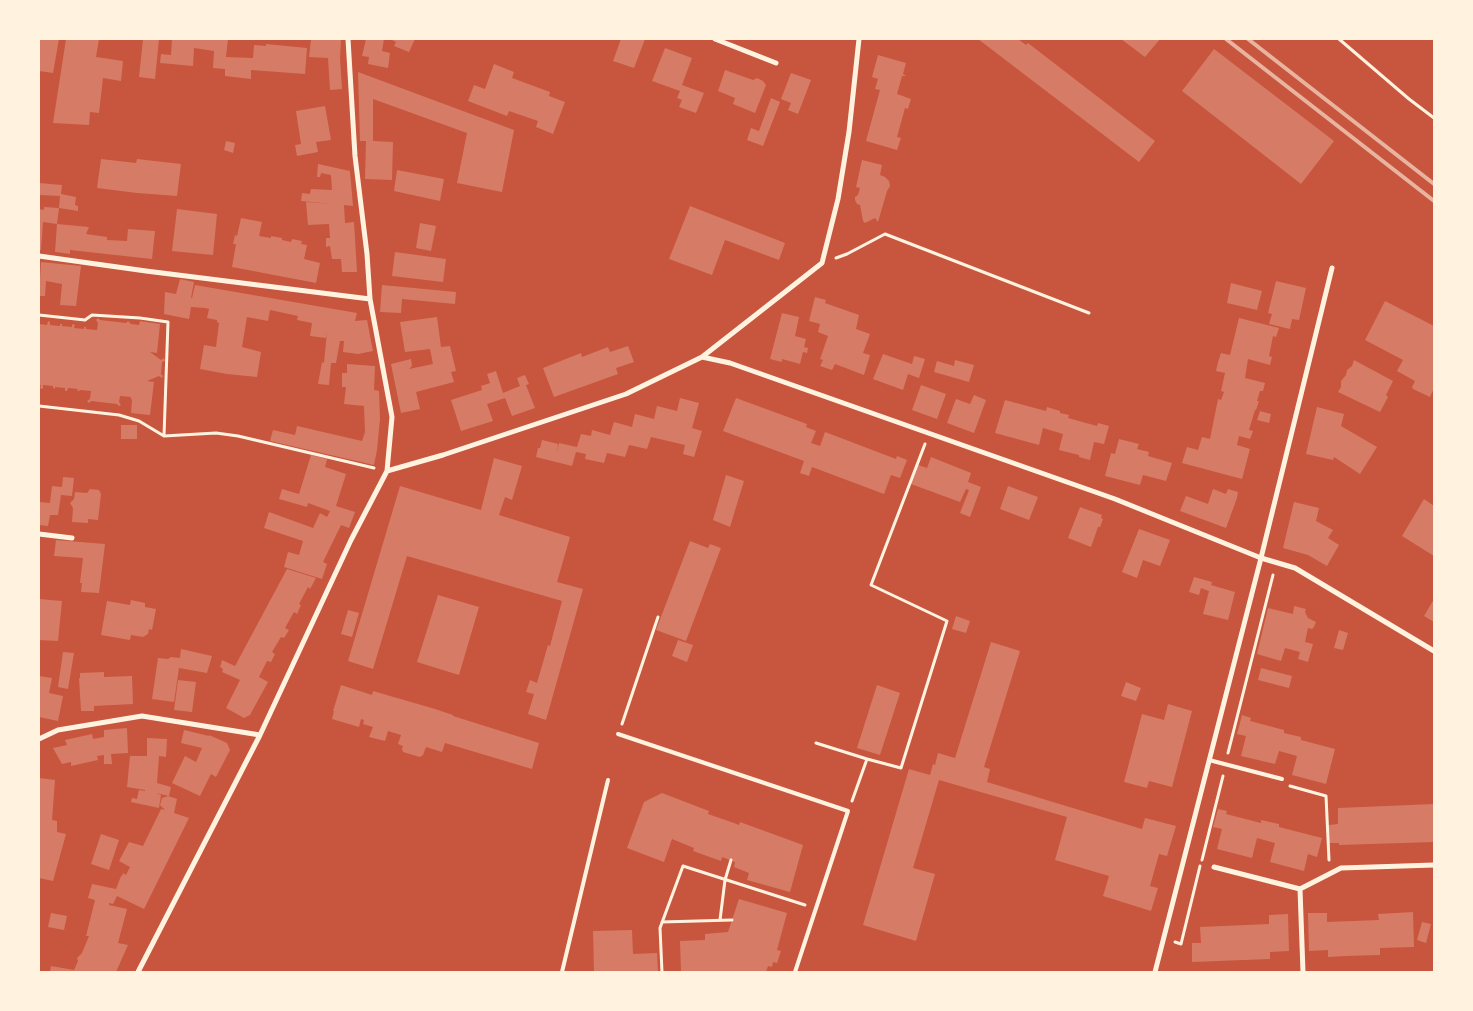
<!DOCTYPE html>
<html>
<head>
<meta charset="utf-8">
<style>
  body { margin:0 }
  #map { position:relative; width:1473px; height:1011px; overflow:hidden; background:#c8553d; font-family:"PT Sans Narrow",sans-serif }
  canvas { display:block }
  .frame { position:absolute; inset:0; border:40px solid #fff3e0; pointer-events:none }
</style>
</head>
<body>
<div id="map">
<canvas width="1473" height="1011"></canvas>
<div class="frame"></div>
</div>
<script>
const g = document.querySelector('canvas').getContext('2d');
g.lineJoin = 'round';
function fillPath(path, color) { g.fillStyle = color; g.fill(path, 'evenodd'); }
const poly = rows => new Path2D(rows.map(r => 'M' + r).join(''));
function stroke(path, color, width, dash) { g.strokeStyle = color; g.lineWidth = width; g.lineCap = dash ? 'butt' : 'round'; g.setLineDash(dash || []); g.stroke(path); }
const building = poly([
  [39,39,59,39,53,73,39,71],
  [66,39,99,39,96,57,123,61,121,81,103,78,99,113,90,112,89,125,53,123],
  [143,39,159,39,155,79,139,77],
  [172,39,228,39,226,57,253,58,254,45,266,46,266,44,307,48,305,74,251,70,251,79,225,76,225,69,213,68,214,51,194,48,193,66,160,63,161,54,171,55],
  [311,39,341,39,340,58,342,89,330,90,328,58,309,57],
  [366,39,384,39,382,51,390,53,388,68,368,64,369,57,362,56],
  [390,39,415,39,409,52,394,46,396,42],
  [621,39,645,39,634,68,613,61],
  [978,39,1018,39,1026,45,1028,43,1155,141,1139,162],
  [1121,39,1160,39,1145,57],
  [665,48,692,58,682,85,704,93,696,113,679,107,682,100,677,98,680,91,652,81],
  [1214,49,1334,141,1301,184,1182,91],
  [878,55,906,63,903,74,906,76,902,76,897,94,911,99,908,109,905,108,897,137,901,138,897,150,866,141,880,90,875,89,878,79,872,77],
  [494,64,514,72,512,78,550,92,549,96,565,102,553,134,536,127,538,121,509,111,507,116,468,101,474,85,485,89],
  [725,70,753,80,757,78,763,81,766,85,755,113,733,104,735,98,718,91],
  [358,72,514,130,502,192,457,183,467,133,373,99,373,141,393,142,392,180,365,179,366,141,360,141],
  [791,73,811,80,798,114,788,110,791,103,781,99],
  [771,98,780,102,763,146,747,140,751,128,759,131],
  [325,106,331,140,316,142,318,152,297,156,295,145,301,144,296,111],
  [226,141,235,143,233,153,224,150],
  [101,159,136,163,137,159,181,164,177,196,137,193,97,188],
  [862,160,882,165,880,175,885,177,889,181,890,186,887,191,878,222,875,218,865,223,863,221,860,205,857,204,855,200,855,197,858,195,860,188,856,187],
  [318,164,350,171,353,206,344,205,345,223,354,222,357,272,342,272,341,259,332,259,330,246,326,247,326,238,330,238,329,224,308,225,306,202,333,204,301,201,302,193,310,194,311,189,332,190,331,175,321,173,320,177,317,177],
  [397,170,444,179,440,201,394,191],
  [39,183,62,185,61,194,76,197,75,205,78,206,78,211,59,208,60,196,39,195],
  [690,206,785,243,779,260,725,240,712,275,669,259],
  [44,207,59,208,57,224,43,222,41,250,39,250,39,209,44,210],
  [177,209,217,214,213,255,172,251],
  [241,218,262,222,259,236,271,238,271,236,282,238,282,240,291,242,292,239,302,241,301,244,307,245,304,259,320,263,316,283,232,267,236,244,233,244,235,235,237,236],
  [420,223,436,226,431,251,416,248],
  [57,224,89,227,86,234,107,237,107,240,127,241,128,229,155,231,152,259,70,250,70,254,56,252,55,252],
  [395,252,446,259,443,282,392,276],
  [41,262,81,266,76,306,60,305,62,284,46,281,45,296,39,296],
  [180,279,194,282,191,298,192,298,195,285,357,313,355,321,367,320,373,351,358,354,343,352,344,341,340,341,336,363,331,363,329,385,318,384,322,362,324,363,327,332,326,338,310,336,312,323,297,320,298,316,270,310,268,321,247,317,242,347,261,352,257,377,227,374,200,369,204,345,216,347,219,323,217,322,217,320,207,318,209,309,205,308,191,307,189,319,164,314,165,292,176,294],
  [1276,281,1306,288,1299,320,1292,319,1290,329,1269,324,1272,314,1268,313],
  [1231,283,1262,291,1257,310,1227,303],
  [382,285,456,292,455,304,402,299,401,313,380,312],
  [815,297,826,300,825,303,859,315,856,329,870,334,863,353,870,355,864,375,835,364,832,370,820,366,823,360,820,359,828,336,818,332,820,324,809,321],
  [1385,301,1434,326,1434,388,1430,397,1413,389,1412,387,1415,381,1397,371,1403,360,1365,340],
  [782,313,799,317,795,336,806,339,804,347,808,348,807,353,803,352,800,364,782,359,782,362,770,359],
  [437,317,441,347,450,346,456,371,451,372,454,382,416,392,420,409,401,413,391,364,411,359,412,366,409,369,433,364,430,349,405,352,400,322],
  [98,318,100,320,126,323,128,321,131,324,139,325,140,321,160,324,157,353,150,352,161,360,164,358,165,361,162,362,161,374,163,376,162,378,159,376,147,381,154,382,150,415,131,413,132,400,131,399,131,397,120,396,119,402,121,405,119,406,117,404,91,401,89,403,87,401,90,399,91,391,80,390,79,391,77,391,78,389,68,388,67,391,65,391,65,388,55,387,55,389,53,388,53,386,43,385,43,389,40,388,41,385,39,385,39,324,47,325,48,321,50,322,50,325,60,326,60,324,62,324,62,326,72,327,72,324,75,325,74,328,84,329,84,327,86,327,86,329,97,330,98,323,96,320],
  [1239,318,1279,328,1276,337,1273,336,1269,356,1272,357,1270,365,1248,359,1245,378,1265,383,1263,391,1260,391,1257,401,1259,401,1256,410,1255,410,1249,430,1253,431,1250,439,1239,436,1237,445,1250,449,1242,479,1182,463,1187,447,1198,450,1202,437,1210,439,1218,399,1221,400,1224,392,1221,391,1225,373,1216,371,1218,362,1221,353,1230,355],
  [628,346,634,362,616,368,618,374,554,397,543,368,581,353,582,357,608,347,610,352],
  [883,354,912,364,914,356,925,359,919,378,908,374,903,390,873,379],
  [955,360,974,365,969,382,934,372,937,361,954,366],
  [1354,360,1393,381,1386,395,1388,397,1380,412,1338,392,1341,387,1341,381,1346,375,1347,370,1352,366],
  [347,364,375,366,374,390,379,391,380,419,377,450,374,465,270,441,273,430,295,435,297,426,362,441,365,432,364,406,344,404,346,387,342,387,342,373,347,373],
  [496,371,503,393,520,386,517,378,525,375,529,384,526,385,535,408,512,416,505,398,487,404,493,421,461,431,451,400,482,390,481,386,490,383,487,374],
  [921,385,946,394,937,419,912,410],
  [974,395,986,400,974,433,947,423,956,399,970,404],
  [680,398,699,403,692,428,702,431,694,457,683,454,685,445,651,437,647,449,629,445,625,457,607,453,604,463,585,459,586,454,576,452,572,466,536,457,538,448,540,448,542,440,558,444,557,452,559,443,577,447,581,434,591,436,592,430,610,435,614,422,632,427,635,414,654,419,657,406,677,411],
  [736,398,807,424,806,427,816,431,811,443,820,446,825,432,896,459,897,456,907,460,900,478,891,475,884,494,812,467,809,476,800,473,804,461,723,431],
  [1005,400,1046,411,1047,407,1060,411,1060,413,1069,415,1068,418,1097,426,1098,423,1109,426,1104,444,1094,442,1090,460,1079,457,1079,455,1059,450,1063,434,1043,428,1039,445,995,433],
  [1317,407,1344,414,1341,426,1377,447,1360,474,1334,457,1333,460,1306,454],
  [1260,411,1271,414,1269,423,1257,420],
  [121,425,137,425,137,439,121,439],
  [1119,439,1139,444,1137,449,1149,452,1148,456,1172,463,1166,481,1143,475,1140,485,1105,476,1111,453,1115,454],
  [311,455,327,459,325,467,346,474,336,506,355,512,349,528,341,525,323,562,327,564,322,579,284,567,288,552,299,555,303,541,264,528,269,512,313,528,320,513,327,517,330,511,308,503,307,507,279,499,282,489,299,494],
  [931,457,971,473,968,482,981,487,970,517,960,513,969,490,966,489,960,502,911,484,918,465,927,468],
  [494,458,522,466,512,500,505,497,499,515,570,537,557,582,583,589,546,720,528,714,534,694,526,692,530,680,537,683,548,645,550,646,562,601,407,556,373,669,348,661,400,486,481,510],
  [726,475,744,481,730,527,713,520],
  [63,477,74,478,72,496,61,495,58,515,50,515,48,526,39,525,39,502,50,503,52,486,62,487],
  [1008,486,1038,497,1029,520,1000,509],
  [90,489,99,490,101,494,98,520,88,519,88,523,72,522,73,508,70,503,74,499,75,492,87,493],
  [1213,489,1226,494,1228,489,1238,492,1237,498,1226,528,1180,511,1186,496,1208,504],
  [1424,499,1434,506,1434,556,1402,536],
  [1294,502,1319,508,1316,521,1333,530,1328,538,1339,545,1327,566,1308,555,1283,548],
  [1080,507,1102,515,1101,518,1103,519,1100,527,1098,527,1091,547,1068,538],
  [1139,529,1170,540,1160,566,1143,560,1137,578,1122,572],
  [56,540,105,544,99,593,81,592,82,583,80,583,83,558,54,556],
  [690,541,708,548,710,544,721,548,686,641,656,630],
  [287,569,316,578,310,589,308,587,299,604,301,605,297,614,294,612,285,628,289,630,284,638,281,637,272,652,275,654,271,662,267,661,259,677,268,682,250,715,244,718,226,708,240,680,222,672,223,669,220,667,222,660,235,666],
  [1194,577,1212,582,1211,585,1235,592,1228,620,1203,614,1209,591,1201,588,1199,595,1189,592],
  [438,595,479,607,459,675,417,662],
  [39,599,62,601,58,641,39,640],
  [1434,599,1434,622,1424,616],
  [131,600,145,603,145,607,156,609,152,630,149,629,148,634,143,637,131,635,130,640,101,635,107,601,130,605],
  [1294,606,1306,609,1305,612,1308,618,1316,622,1314,627,1312,629,1308,628,1305,642,1313,644,1308,662,1298,659,1300,652,1285,648,1281,661,1257,654,1268,608,1293,614],
  [348,610,359,613,352,637,341,634],
  [956,616,970,621,966,633,952,629],
  [1339,630,1348,633,1343,650,1334,648],
  [678,640,693,645,687,662,672,656],
  [991,642,1020,651,984,767,990,769,987,782,1142,829,1145,818,1176,826,1167,856,1159,854,1150,886,1158,888,1151,911,1103,896,1109,876,1055,860,1067,817,939,780,913,868,935,874,916,941,863,925,909,769,930,775,933,764,935,765,938,753,955,758],
  [181,649,212,656,207,673,179,668,174,702,152,699,158,658,168,659,171,657,180,658],
  [63,652,74,653,68,689,58,687],
  [1261,668,1292,676,1289,688,1258,680],
  [104,672,104,677,132,676,133,704,94,706,94,711,81,711,79,678,80,678,80,673],
  [39,676,52,678,49,693,63,696,58,721,39,717],
  [178,680,196,682,192,712,174,710],
  [1126,682,1141,688,1136,701,1121,696],
  [341,685,372,695,373,691,435,709,453,715,453,716,539,743,532,769,445,743,442,752,426,747,423,755,420,757,403,752,402,749,403,746,398,744,401,735,388,731,385,741,369,737,373,727,363,724,364,720,361,719,359,727,332,719,334,711,333,711],
  [877,685,900,693,880,755,857,748],
  [1168,704,1192,711,1172,787,1149,781,1147,788,1124,782,1142,714,1164,720],
  [1242,715,1251,718,1250,721,1284,730,1284,733,1301,737,1301,740,1335,749,1326,784,1292,775,1297,756,1279,751,1275,764,1241,756,1246,736,1237,734],
  [127,728,128,753,111,754,112,764,104,764,104,755,97,756,98,760,71,766,71,762,62,764,53,748,67,745,65,740,92,734,93,739,104,737,104,730],
  [184,730,209,736,209,735,227,743,230,750,216,777,211,774,200,796,172,783,185,756,196,762,202,748,181,743],
  [147,738,167,739,166,757,159,756,157,783,171,787,169,796,156,793,161,795,159,808,131,802,132,798,137,799,139,790,145,791,145,790,127,787,130,756,147,756],
  [39,778,55,780,52,820,57,821,57,832,66,834,53,881,39,878],
  [662,793,709,811,708,814,734,823,739,825,740,822,803,845,790,892,747,880,749,873,734,867,735,862,722,857,721,861,693,851,694,848,672,839,664,862,627,848,644,802],
  [168,796,177,799,174,813,189,818,144,909,117,896,113,904,109,903,109,905,127,909,118,943,128,945,116,972,50,972,51,966,74,970,78,961,77,958,82,953,89,936,86,936,95,900,88,898,92,884,116,889,121,876,122,876,123,873,126,875,130,867,119,861,129,842,143,846,161,809,165,810,160,805,162,798],
  [1434,804,1434,842,1339,845,1339,843,1329,843,1329,825,1338,824,1338,808],
  [1218,809,1227,811,1226,814,1261,823,1261,820,1279,824,1279,827,1322,838,1317,857,1308,854,1304,871,1270,862,1275,843,1257,838,1252,858,1217,849,1222,829,1213,827],
  [101,834,119,840,109,870,91,864],
  [739,899,787,913,777,950,781,951,777,963,773,962,772,967,768,966,766,972,681,972,680,941,705,940,705,934,728,932],
  [1413,912,1414,947,1380,948,1380,955,1346,956,1328,957,1328,950,1309,951,1308,913,1327,913,1327,922,1379,920,1378,914],
  [51,913,67,916,64,930,48,927],
  [1288,914,1289,951,1270,952,1270,959,1192,962,1192,943,1201,943,1200,927,1269,924,1269,915],
  [1422,922,1431,924,1426,943,1417,940],
  [632,930,633,954,657,953,658,972,594,972,593,931]
]);
const path = poly([
  [1339,39,1409,99,1434,118],
  [836,258,847,254,885,234,1089,313],
  [39,315,85,320,92,315,140,318,168,322,164,436],
  [39,406,119,415,139,421,164,436,216,433,238,436,374,468],
  [622,724,658,617],
  [816,743,867,759],
  [1228,753,1273,575],
  [1290,786,1326,796,1329,860],
  [852,801,867,759,901,768,947,621,871,585,925,444],
  [1202,860,1223,776],
  [720,920,725,880,731,860],
  [662,922,732,920],
  [1175,942,1181,944,1200,866],
  [662,972,660,928,683,866,805,905]
]);
const service = poly([
  [618,734,848,811,795,972],
  [1209,760,1282,779],
  [562,972,608,780]
]);
const minor = poly([
  [715,39,776,63],
  [39,256,146,271,370,299],
  [702,357,730,363,1115,499,1261,558,1295,568,1434,651],
  [387,471,443,455,626,394,702,357,822,263,838,199,849,132,859,39],
  [39,534,72,538],
  [39,739,58,730,142,716,260,735],
  [1214,867,1300,889,1341,868,1434,865],
  [1300,889,1303,972],
  [138,972,260,735,351,540,387,471,392,417,370,299,367,254,355,156,348,39],
  [1155,972,1261,558,1332,268]
]);
const rail = poly([
  [1226,39,1434,201],
  [1248,39,1434,184]
]);
fillPath(building, '#d67c66');
stroke(path, '#fff3e0', 3);
stroke(service, '#fff3e0', 4);
stroke(minor, '#fff3e0', 5);
stroke(rail, '#e9b49f', 4);
</script>
</body>
</html>
